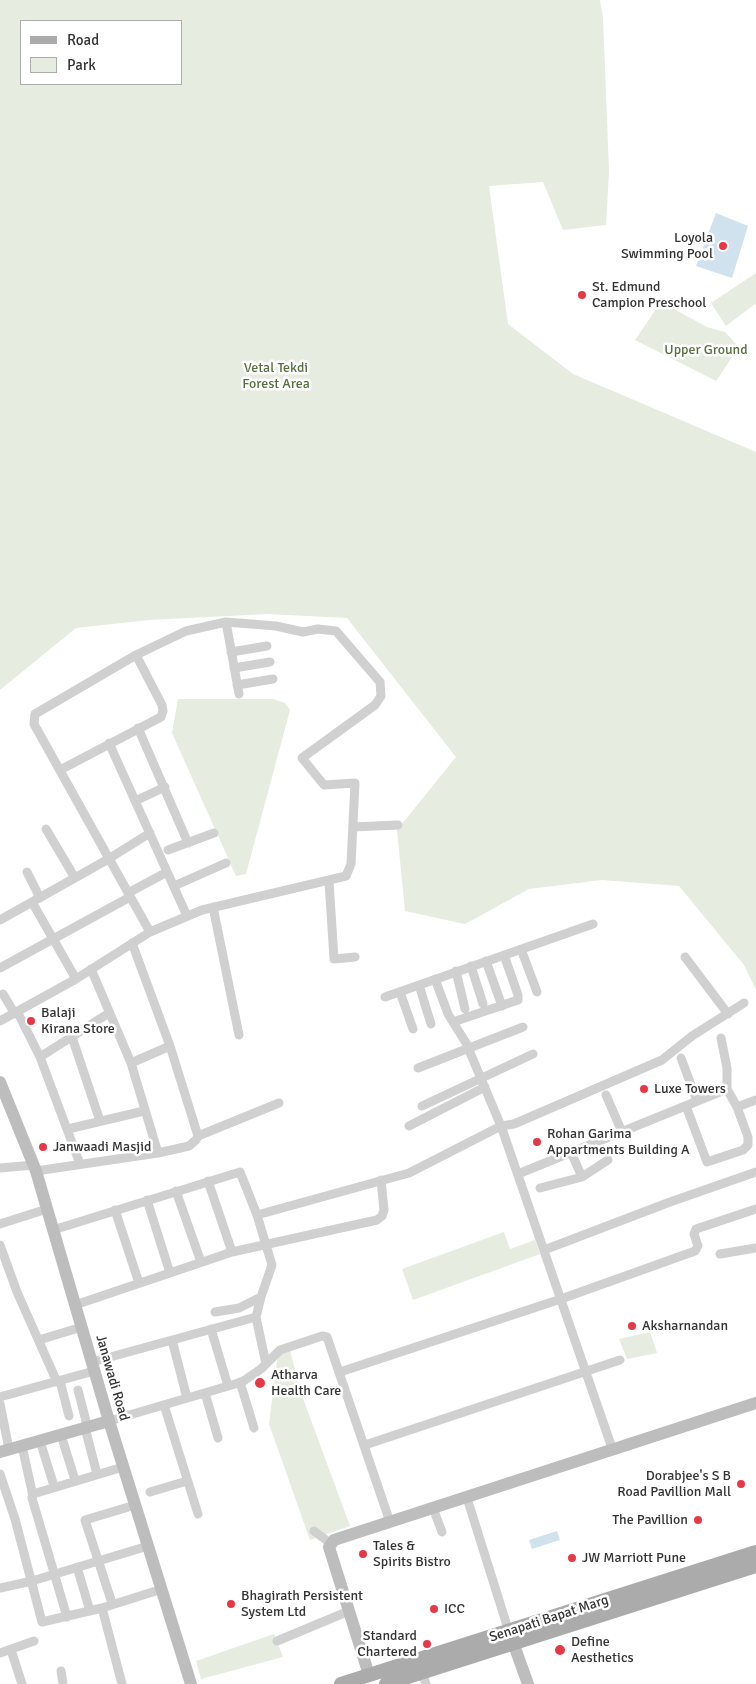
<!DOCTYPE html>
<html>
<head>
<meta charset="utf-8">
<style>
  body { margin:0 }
  #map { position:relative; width:756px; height:1684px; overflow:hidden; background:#fff; font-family:Signika,sans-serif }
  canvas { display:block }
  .legend { position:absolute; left:20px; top:20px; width:162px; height:65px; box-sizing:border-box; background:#fff; border:1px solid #adadad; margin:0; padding:6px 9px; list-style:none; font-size:15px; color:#333 }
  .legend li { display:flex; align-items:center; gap:10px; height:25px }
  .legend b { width:25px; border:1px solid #adadad }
</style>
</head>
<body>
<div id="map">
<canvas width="756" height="1684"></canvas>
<ul class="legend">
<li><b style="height:6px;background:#ababab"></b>Road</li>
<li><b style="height:14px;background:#e6ecdf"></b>Park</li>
</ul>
</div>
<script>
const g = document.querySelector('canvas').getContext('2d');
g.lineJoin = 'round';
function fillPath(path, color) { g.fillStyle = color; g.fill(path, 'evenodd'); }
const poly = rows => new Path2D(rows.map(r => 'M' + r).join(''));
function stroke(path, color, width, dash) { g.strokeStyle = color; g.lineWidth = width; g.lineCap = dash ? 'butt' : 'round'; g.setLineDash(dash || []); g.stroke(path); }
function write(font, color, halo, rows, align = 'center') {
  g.font = font + ' Signika,sans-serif'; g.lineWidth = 5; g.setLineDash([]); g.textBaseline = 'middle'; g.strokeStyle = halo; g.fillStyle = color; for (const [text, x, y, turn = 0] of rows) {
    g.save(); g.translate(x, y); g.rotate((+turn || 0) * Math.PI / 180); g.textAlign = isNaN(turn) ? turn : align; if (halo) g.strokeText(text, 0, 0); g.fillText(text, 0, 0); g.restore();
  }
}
const green = poly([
  [0,0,600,0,603,18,609,171,606,225,563,230,543,182,489,186,508,324,573,374,756,452,756,990,744,965,679,886,602,880,529,889,465,924,405,911,397,830,456,757,347,618,267,614,149,620,76,628,0,690],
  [21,21,181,21,181,84,21,84],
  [756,273,756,306,755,304,726,326,711,303],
  [661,302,707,327,725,332,739,347,716,381,635,340],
  [178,699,273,699,285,703,290,710,246,874,236,876,172,733],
  [504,1232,510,1249,535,1240,540,1254,413,1300,402,1269],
  [650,1332,657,1353,627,1359,619,1339],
  [290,1350,301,1393,350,1526,310,1540,269,1424,278,1353],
  [274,1634,283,1657,201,1679,196,1661]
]);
const water = poly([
  [716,213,748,226,732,278,696,266],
  [557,1531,560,1540,532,1549,529,1540]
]);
const street = poly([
  [226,622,239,694],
  [231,652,267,646],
  [234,668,270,662],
  [237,685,273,679],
  [138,728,188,843],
  [109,743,187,916],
  [60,770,161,717,163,711,162,705,136,655],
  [135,801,165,787],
  [353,827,398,825],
  [46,829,75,878],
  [168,850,214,833],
  [27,872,40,898],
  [329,881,334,959,355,957],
  [174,886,226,863],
  [128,893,167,872],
  [213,907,239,1035],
  [0,920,32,902],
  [521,949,537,992],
  [685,957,728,1014],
  [486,961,502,1006],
  [471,966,483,1004],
  [0,968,130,897],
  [91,969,131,1063,158,1153],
  [456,971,465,1009],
  [76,979,32,902,105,861,150,833],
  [435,979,448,1014,466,1043,501,1126,612,1448],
  [419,985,431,1024],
  [400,992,413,1029],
  [3,994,15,1014],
  [385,997,593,924],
  [18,1013,40,1057,80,1164],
  [0,1021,76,979,150,932,202,910,346,876,351,864,355,783,324,785,302,758,375,705,381,696,380,682,336,631,318,629,303,632,276,626,226,622,186,631,136,655,35,714,34,724,150,932],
  [453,1022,518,1000,518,995,504,955],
  [72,1037,100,1121],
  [721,1038,727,1068,727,1089],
  [40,1057,109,1013],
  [681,1058,697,1101],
  [131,1063,170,1046],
  [418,1068,523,1027],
  [606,1095,622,1132],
  [422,1106,533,1054],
  [737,1107,756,1100],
  [409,1126,485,1087],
  [68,1129,144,1111],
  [198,1136,279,1103],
  [571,1152,582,1177],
  [0,1168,34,1165],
  [36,1171,158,1153,189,1146,196,1140,198,1136,170,1046,132,943],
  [518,1174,727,1089,737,1107,748,1137,748,1145,743,1150,707,1162,686,1106],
  [208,1181,232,1252],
  [540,1188,582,1177,608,1160],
  [176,1191,201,1262],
  [147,1200,170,1273],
  [115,1210,139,1283],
  [257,1215,409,1173,501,1126,514,1124,662,1060,692,1036,744,1003],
  [0,1224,47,1209],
  [53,1230,240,1172,257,1215,272,1265,261,1297,239,1308,215,1312],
  [0,1245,17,1292,57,1382],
  [544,1250,670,1202,756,1172],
  [720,1254,756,1248],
  [261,1297,256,1317,266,1364],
  [75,1305,232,1252,377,1220,382,1216,384,1210,381,1180],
  [211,1329,228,1386],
  [39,1340,82,1327],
  [172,1340,187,1398],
  [92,1362,256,1317],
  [340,1372,561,1299,695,1251,698,1246,694,1234,696,1229,756,1209],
  [60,1381,69,1416],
  [240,1382,254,1428],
  [78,1390,86,1421,85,1428,97,1474],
  [205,1393,218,1438],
  [0,1397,94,1371],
  [0,1404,9,1449],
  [164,1405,198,1514],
  [109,1421,242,1382,261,1369,280,1350,322,1336,327,1337,390,1522],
  [61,1435,75,1480],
  [40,1441,54,1486],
  [365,1445,620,1360],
  [22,1446,33,1496],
  [0,1474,15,1519,42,1622,102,1608,162,1589],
  [150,1492,187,1481],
  [467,1498,509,1632],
  [433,1508,442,1532],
  [314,1531,330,1543],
  [77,1567,90,1611],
  [0,1588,32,1581,148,1546],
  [111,1600,85,1520,135,1505],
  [102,1608,122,1684],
  [67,1617,32,1498,33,1494,123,1467],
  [277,1641,349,1611],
  [11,1650,22,1684],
  [0,1653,34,1641],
  [61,1671,63,1684],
  [424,1678,426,1684]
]);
const secondary = poly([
  [0,1082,36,1171,109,1421,191,1684],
  [0,1452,109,1421],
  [510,1634,528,1684],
  [369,1675,329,1547,334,1540,756,1403]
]);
const primary = poly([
  [341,1684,756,1552],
  [386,1684,756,1566]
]);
const markers = [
  [723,246,5,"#e63946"],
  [582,295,5,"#e63946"],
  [31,1021,5,"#e63946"],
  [644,1089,5,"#e63946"],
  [537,1142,5,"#e63946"],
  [43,1147,5,"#e63946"],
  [632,1326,5,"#e63946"],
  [260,1383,6,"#e63946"],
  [741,1484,5,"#e63946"],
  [698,1520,5,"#e63946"],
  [363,1554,5,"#e63946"],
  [572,1558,5,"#e63946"],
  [231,1604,5,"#e63946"],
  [434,1609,5,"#e63946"],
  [427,1644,5,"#e63946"],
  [560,1650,6,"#e63946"]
];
const poiNames = [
  ["Loyola",713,238,"right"],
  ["Swimming Pool",713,254,"right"],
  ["St. Edmund",592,287],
  ["Campion Preschool",592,303],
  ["Balaji",41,1013],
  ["Kirana Store",41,1029],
  ["Luxe Towers",654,1089],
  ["Rohan Garima",547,1134],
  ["Appartments Building A",547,1150],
  ["Janwaadi Masjid",53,1147],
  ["Aksharnandan",642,1326],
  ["Atharva",271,1375],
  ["Health Care",271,1391],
  ["Dorabjee's S B",731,1476,"right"],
  ["Road Pavillion Mall",731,1492,"right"],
  ["The Pavillion",688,1520,"right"],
  ["Tales &",373,1546],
  ["Spirits Bistro",373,1562],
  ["JW Marriott Pune",582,1558],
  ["Bhagirath Persistent",241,1596],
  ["System Ltd",241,1612],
  ["ICC",444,1609],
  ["Standard",417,1636,"right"],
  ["Chartered",417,1652,"right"],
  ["Define",571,1642],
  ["Aesthetics",571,1658]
];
const parkNames = [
  ["Upper Ground",706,350],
  ["Vetal Tekdi",276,368],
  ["Forest Area",276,384]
];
const streetNames = [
  ["Janawadi Road",112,1378,74],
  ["Senapati Bapat Marg",549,1619,-18]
];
fillPath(green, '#e6ecdf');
fillPath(water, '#cfe2ee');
stroke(street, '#d0d0d0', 9);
stroke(secondary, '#bdbdbd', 12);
stroke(primary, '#ababab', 14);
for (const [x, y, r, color] of markers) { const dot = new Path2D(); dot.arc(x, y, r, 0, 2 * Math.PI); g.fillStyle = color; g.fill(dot); stroke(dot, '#fff', 2); }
write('14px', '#333', '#fff', poiNames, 'left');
write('14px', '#56703f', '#fff', parkNames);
write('14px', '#333', '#fff', streetNames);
</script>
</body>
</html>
